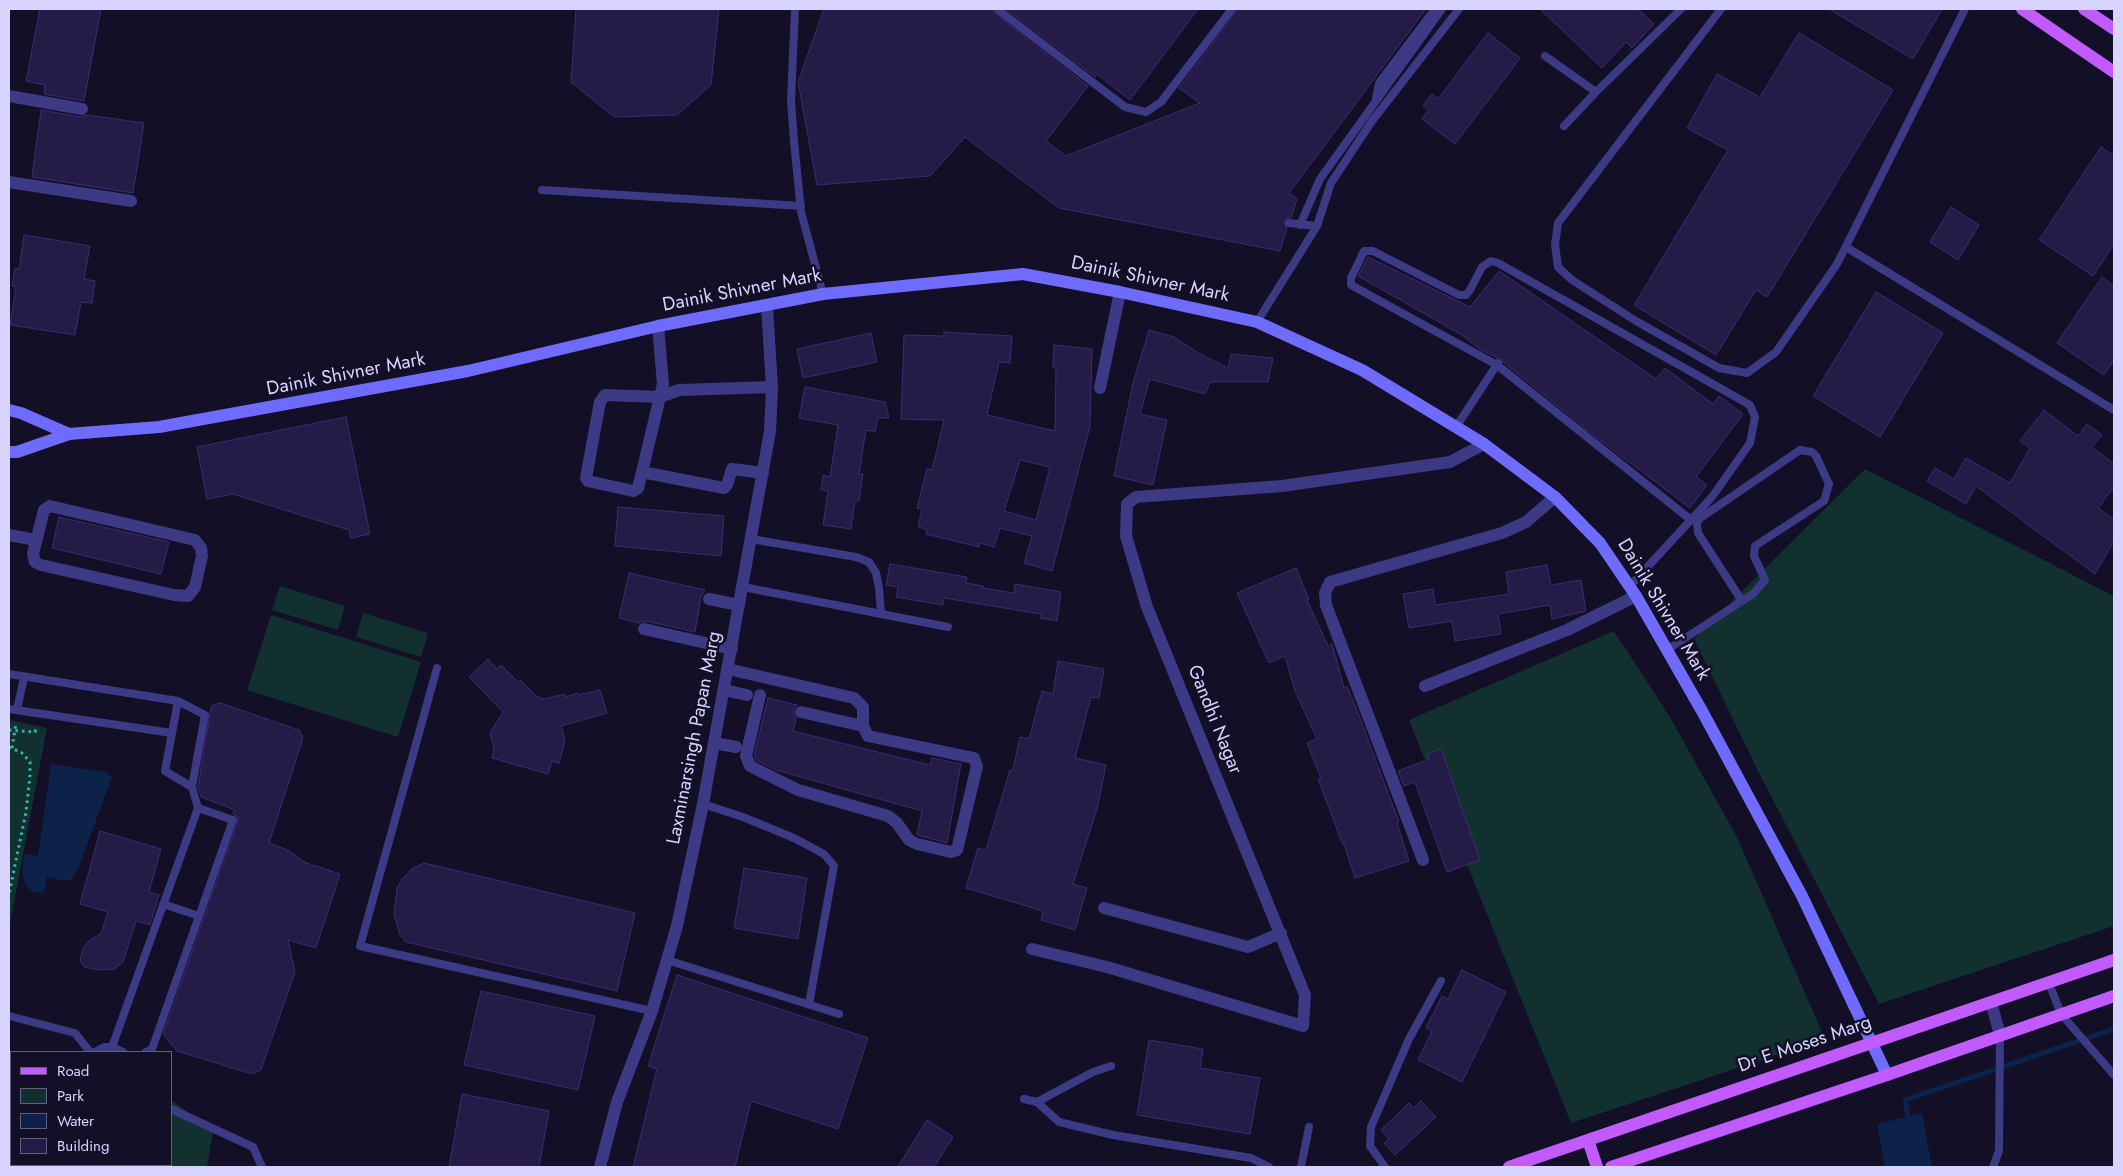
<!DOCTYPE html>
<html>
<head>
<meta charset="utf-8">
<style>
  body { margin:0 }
  #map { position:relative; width:2123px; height:1176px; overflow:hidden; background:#130f26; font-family:Jost,sans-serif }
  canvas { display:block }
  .frame { position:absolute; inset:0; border:10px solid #d9d4ff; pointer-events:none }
  .legend { position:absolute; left:10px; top:1051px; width:162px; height:115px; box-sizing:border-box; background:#130f26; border:1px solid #625e7d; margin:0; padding:6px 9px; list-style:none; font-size:15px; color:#d9d4ff }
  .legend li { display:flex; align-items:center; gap:10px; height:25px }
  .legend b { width:25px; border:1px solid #625e7d }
</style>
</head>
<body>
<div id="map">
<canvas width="2123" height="1176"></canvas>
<div class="frame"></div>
<ul class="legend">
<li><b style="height:6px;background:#c25bff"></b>Road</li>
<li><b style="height:14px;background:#12302f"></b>Park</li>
<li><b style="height:14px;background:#0c2248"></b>Water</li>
<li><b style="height:14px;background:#241b47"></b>Building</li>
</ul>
</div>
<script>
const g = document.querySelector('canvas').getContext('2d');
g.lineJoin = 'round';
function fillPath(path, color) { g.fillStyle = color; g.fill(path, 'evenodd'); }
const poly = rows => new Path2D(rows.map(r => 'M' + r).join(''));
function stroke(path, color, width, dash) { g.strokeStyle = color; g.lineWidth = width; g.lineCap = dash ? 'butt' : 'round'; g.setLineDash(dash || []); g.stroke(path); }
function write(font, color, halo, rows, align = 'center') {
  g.font = font + ' Jost,sans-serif'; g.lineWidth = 5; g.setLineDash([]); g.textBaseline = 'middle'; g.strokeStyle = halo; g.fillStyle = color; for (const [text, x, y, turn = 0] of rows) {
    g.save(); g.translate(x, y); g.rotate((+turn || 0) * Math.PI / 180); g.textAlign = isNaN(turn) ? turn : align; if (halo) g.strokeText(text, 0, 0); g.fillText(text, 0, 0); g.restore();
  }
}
const green = poly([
  [1865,469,2114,596,2114,926,1879,1004,1759,773,1694,639],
  [280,586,345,606,338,630,272,610],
  [363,613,428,633,421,657,356,637],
  [271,615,421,662,398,737,247,690],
  [1614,631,1670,717,1737,837,1825,1039,1571,1123,1409,720],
  [9,720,47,728,9,929],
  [171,1100,213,1131,207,1167,120,1167,121,1165,171,1165]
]);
const water = poly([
  [51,764,106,772,112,777,77,872,72,879,66,881,47,877,43,894,33,892,26,886,22,873,24,854,38,856],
  [1922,1113,1932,1167,1885,1167,1877,1124]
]);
const stream = poly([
  [1909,1123,1905,1100,2114,1029]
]);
const building = poly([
  [40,9,101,9,84,101,44,94,45,85,26,81,40,9],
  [576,9,719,9,711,85,677,115,614,117,571,82,576,9],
  [824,9,991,9,994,13,1088,86,1046,141,1066,156,1200,103,1179,88,1238,9,1426,9,1289,193,1297,199,1291,218,1286,218,1284,222,1287,228,1280,251,1059,208,965,137,930,176,817,185,798,82,824,9],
  [1006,9,1198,9,1130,100,1097,74,1095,77,1006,9],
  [1540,9,1638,9,1654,24,1632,48,1626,42,1602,68,1540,9],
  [1829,9,1942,9,1913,59,1829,9],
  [1488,33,1520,58,1455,144,1422,119,1429,110,1423,106,1432,94,1438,99,1488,33],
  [1799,33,1893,90,1767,297,1756,290,1716,355,1634,305,1728,150,1687,128,1717,74,1760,97,1799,33],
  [41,110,81,117,88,115,144,123,133,193,32,177,41,110],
  [2101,147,2114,156,2114,244,2093,276,2039,240,2101,147],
  [1951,207,1979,225,1958,260,1930,242,1951,207],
  [24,235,90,246,84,279,95,281,92,303,81,302,75,335,10,325,16,287,12,286,15,268,19,269,24,235],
  [1368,257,1470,307,1499,271,1656,379,1665,368,1713,404,1719,396,1743,414,1696,477,1707,485,1690,508,1597,438,1504,363,1501,359,1481,350,1462,335,1358,276,1368,257],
  [2102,277,2114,286,2114,360,2104,375,2057,343,2102,277],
  [1876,292,1943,333,1880,437,1813,396,1876,292],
  [1149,330,1174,337,1197,352,1228,368,1231,354,1273,358,1268,382,1210,382,1205,394,1150,379,1140,414,1167,420,1153,485,1114,476,1133,383,1149,330],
  [944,332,1012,336,1010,363,999,362,987,415,1055,431,1056,367,1053,367,1054,345,1092,349,1090,426,1052,571,1024,563,1032,536,1000,528,994,547,980,543,979,547,926,534,927,529,918,527,922,509,917,508,927,469,932,470,944,420,901,419,904,335,944,336,944,332],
  [1020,460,1050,467,1036,520,1004,511,1020,460],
  [871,333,877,362,803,378,797,349,871,333],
  [805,387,885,402,889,418,878,418,875,432,866,430,859,474,863,474,859,501,855,501,851,529,823,525,828,491,821,490,823,475,830,477,838,425,799,418,805,387],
  [2044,410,2078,436,2087,424,2102,435,2092,447,2114,464,2114,487,2098,508,2114,520,2114,541,2095,574,1976,486,1966,504,1927,481,1935,468,1954,479,1966,458,2010,483,2030,448,2020,441,2044,410],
  [346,417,370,534,351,538,349,530,233,494,207,499,197,447,346,417],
  [618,507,724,516,721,556,615,546,618,507],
  [59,517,169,542,161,574,52,548,59,517],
  [890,564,967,577,966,583,983,586,983,588,1014,593,1015,584,1061,592,1057,621,1040,618,1041,614,944,598,943,605,896,597,898,587,886,585,890,564],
  [1547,565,1551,585,1581,580,1586,611,1552,619,1550,605,1498,614,1501,634,1455,641,1452,621,1409,628,1403,594,1433,589,1435,605,1509,594,1506,572,1547,565],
  [1296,568,1309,599,1307,600,1328,646,1332,644,1344,688,1347,686,1358,713,1399,822,1397,823,1409,861,1355,878,1344,844,1343,845,1318,779,1321,778,1307,743,1317,739,1295,691,1285,656,1269,663,1237,593,1296,568],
  [629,573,705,590,701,597,695,632,646,621,639,623,619,618,629,573],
  [488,659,497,669,501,665,518,682,520,680,536,696,544,699,565,694,566,697,578,693,579,695,600,690,607,713,561,726,565,741,559,763,552,761,548,774,492,758,494,748,490,733,503,712,469,677,488,659],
  [1058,661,1104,669,1099,698,1091,697,1075,758,1106,765,1097,809,1073,884,1087,888,1075,930,1041,920,1043,911,966,888,978,848,986,850,1010,770,1013,770,1020,737,1029,739,1042,691,1053,694,1058,661],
  [768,698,797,705,793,711,796,719,793,731,930,765,932,758,961,764,947,843,917,835,922,811,776,770,756,760,754,755,768,698],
  [220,703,299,730,303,738,269,843,290,851,304,862,340,874,316,948,288,940,295,972,263,1064,261,1070,252,1074,177,1051,163,1034,238,821,238,817,233,814,235,810,201,797,198,787,210,713,212,706,220,703],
  [1441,749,1480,860,1447,872,1415,782,1404,786,1398,771,1429,759,1427,754,1441,749],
  [100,831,161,849,149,892,159,895,150,925,136,921,123,962,114,969,98,970,84,967,80,961,83,948,91,939,101,934,108,912,80,904,100,831],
  [424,863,635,913,617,991,406,942,400,935,394,915,397,888,402,879,412,869,424,863],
  [744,868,807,878,798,939,734,928,744,868],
  [1462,970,1506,992,1462,1082,1418,1060,1432,1031,1426,1028,1442,996,1448,999,1462,970],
  [677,975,868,1038,838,1129,751,1101,735,1167,633,1167,657,1069,648,1066,677,975],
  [481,991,595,1016,578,1090,464,1065,481,991],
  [1149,1040,1203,1049,1200,1068,1260,1078,1250,1134,1137,1115,1149,1040],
  [462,1094,549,1111,539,1167,449,1167,462,1094],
  [1421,1101,1436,1117,1395,1155,1384,1143,1389,1139,1381,1130,1409,1103,1413,1108,1421,1101],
  [927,1120,953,1137,934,1167,898,1167,927,1120]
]);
const path = poly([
  [9,730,35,732,36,726],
  [9,747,22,753,30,762,30,775,26,812,9,894],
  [12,748,16,723]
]);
const lane = poly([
  [795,9,791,101,794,141,801,212,823,294],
  [997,9,1125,107,1146,112,1161,102,1232,9],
  [1721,9,1558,223,1555,245,1558,267,1572,280,1636,321,1719,368,1747,373,1776,352,1837,264,1965,9],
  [1545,56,1596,92,1681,9],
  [1376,98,1379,83,1435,9],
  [1564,126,1596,92],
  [542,190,801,206],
  [1289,223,1317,226,1331,183,1372,121,1459,9],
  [1300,225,1320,179,1442,9],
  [1846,247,2114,410],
  [1257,322,1317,226],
  [1456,427,1498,363],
  [751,539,856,557,869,562,876,573,879,588,881,613],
  [743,587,948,627],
  [1629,587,1712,497,1750,443,1755,417,1750,405,1498,263,1491,261,1482,267,1470,290,1466,295,1459,295,1373,251,1364,251,1351,278,1351,285,1497,365,1691,520],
  [1667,650,1742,601,1753,594,1765,580,1754,556,1755,546,1824,501,1829,484,1816,456,1812,452,1800,450,1699,519,1697,524,1698,533,1742,601],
  [437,668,360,946,652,1011],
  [9,674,178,701,205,715,192,787,198,808,112,1047],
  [9,709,172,733,165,771,192,787],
  [17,710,24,677],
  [172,733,178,701],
  [703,804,743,817,794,838,824,854,834,866,809,1004],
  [163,904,199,916],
  [667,960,839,1014],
  [2049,983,2061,1014,2114,1075],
  [9,1016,75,1033,90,1052],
  [95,1052,104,1047,112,1047,123,1052],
  [146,1052,152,1049,233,820,198,808],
  [1024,1099,1037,1102,1059,1122,1113,1135,1251,1158,1269,1167],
  [1037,1102,1093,1072,1111,1066],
  [171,1109,253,1147,262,1167],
  [59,1167,61,1165],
  [1301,1167,1309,1127],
  [1385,1167,1370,1146,1371,1127,1409,1039,1441,981],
  [1993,1167,1999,1151,2000,1035]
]);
const street = poly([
  [9,96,82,109],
  [9,182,131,201],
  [658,326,663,384,642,472,724,488,727,485,732,469,763,473],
  [1100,388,1120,292],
  [642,472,638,488,633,491,588,481,586,478,600,402,605,395,660,397,679,390,772,387],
  [50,506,195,540,201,548,202,556,195,587,188,596,174,595,41,565,35,562,33,554,44,510,50,506],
  [9,535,36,540],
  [709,599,739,605],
  [644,629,732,649],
  [728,669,854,698,863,707,863,726,868,736,974,758,977,766,957,850,951,852,917,844,909,840,897,823,888,816,798,790,750,766,746,756,760,695],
  [1425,686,1567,630,1636,596],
  [724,690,747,695],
  [801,712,863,726],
  [714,743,736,747],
  [1423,860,1326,605,1325,593,1330,582,1502,533,1526,522,1555,497],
  [1104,908,1248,947,1281,933],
  [1032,949,1107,967,1303,1026,1305,995,1147,607,1126,536,1127,504,1136,497,1282,486,1450,462,1484,444],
  [1991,1002,2000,1035],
  [9,1109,11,1111],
  [9,1154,11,1149],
  [600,1167,617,1102,652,1011,677,926,703,804,770,431,772,387,767,306]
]);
const secondary = poly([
  [9,410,21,413,69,434],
  [9,452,17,452,69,434,159,427,468,371,658,326,823,294,1023,274,1120,292,1257,322,1362,370,1484,444,1555,497,1600,543,1636,596,1702,711,1802,896,1887,1075]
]);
const primary = poly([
  [2022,9,2114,72],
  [2084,9,2114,29],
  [1588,1140,1597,1167],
  [1509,1167,2114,960],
  [1611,1167,1887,1075,2114,996]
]);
const streetNames = [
  ["Dainik Shivner Mark",1150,280,12],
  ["Dainik Shivner Mark",742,291,-11],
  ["Dainik Shivner Mark",346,375,-11],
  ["Dainik Shivner Mark",1663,610,59],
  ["Gandhi Nagar",1214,720,68],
  ["Laxminarsingh Papan Marg",695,738,-79],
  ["Dr E Moses Marg",1805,1045,-19]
];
fillPath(green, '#12302f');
fillPath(water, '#0c2248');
stroke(stream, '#0c2248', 5.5);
fillPath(building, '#241b47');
stroke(building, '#3b2d73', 1);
stroke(path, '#2fb8b0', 3, [2.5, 4]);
stroke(lane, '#3d3a85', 8);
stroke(street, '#3d3a85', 12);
stroke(secondary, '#6f6bff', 12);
stroke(primary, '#c25bff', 12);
write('19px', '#d9d4ff', '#130f26', streetNames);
</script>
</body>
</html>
